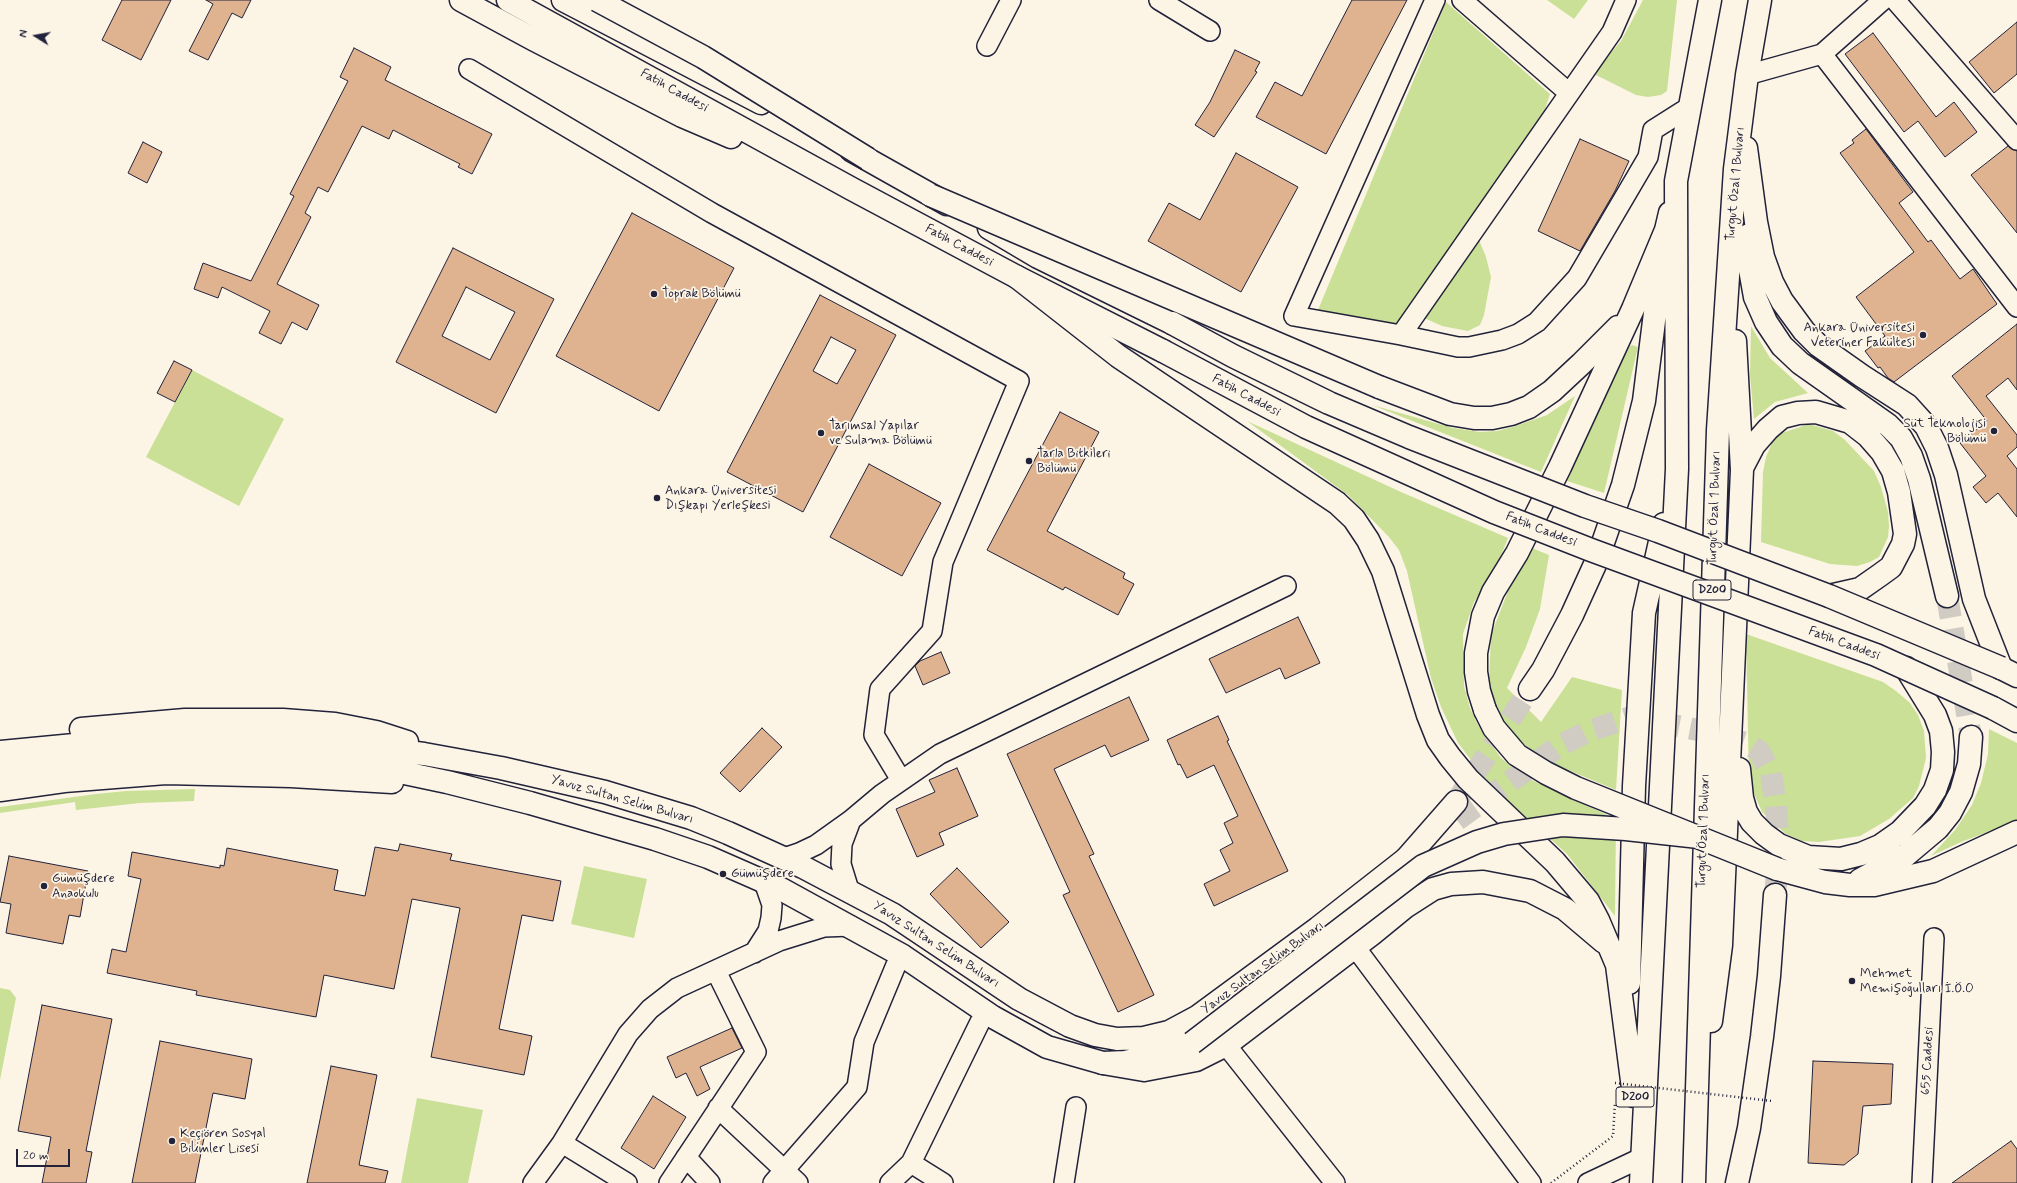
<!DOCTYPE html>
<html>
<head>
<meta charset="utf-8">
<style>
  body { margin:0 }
  #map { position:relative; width:2017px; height:1183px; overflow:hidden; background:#fcf5e5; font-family:Mynerve,sans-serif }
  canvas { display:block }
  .north { position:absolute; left:16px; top:16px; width:40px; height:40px; -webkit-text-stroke:3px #fcf5e5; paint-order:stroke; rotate:281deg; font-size:11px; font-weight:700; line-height:16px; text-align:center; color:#22223b }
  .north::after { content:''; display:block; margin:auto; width:14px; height:18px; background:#22223b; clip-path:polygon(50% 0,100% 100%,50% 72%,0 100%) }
  .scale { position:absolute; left:16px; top:1149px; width:54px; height:18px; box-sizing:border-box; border:2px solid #22223b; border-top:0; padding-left:5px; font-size:12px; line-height:14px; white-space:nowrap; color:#22223b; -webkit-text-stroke:3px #fcf5e5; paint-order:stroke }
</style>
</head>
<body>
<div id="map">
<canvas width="2017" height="1183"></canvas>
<div class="north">N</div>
<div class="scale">20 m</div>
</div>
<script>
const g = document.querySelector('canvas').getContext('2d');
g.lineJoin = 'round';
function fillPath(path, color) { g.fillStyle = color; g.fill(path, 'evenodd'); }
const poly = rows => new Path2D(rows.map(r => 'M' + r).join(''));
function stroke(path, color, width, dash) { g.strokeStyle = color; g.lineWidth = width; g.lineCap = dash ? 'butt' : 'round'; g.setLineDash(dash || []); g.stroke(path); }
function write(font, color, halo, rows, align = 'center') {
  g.font = font + ' Mynerve,sans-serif'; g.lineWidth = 3.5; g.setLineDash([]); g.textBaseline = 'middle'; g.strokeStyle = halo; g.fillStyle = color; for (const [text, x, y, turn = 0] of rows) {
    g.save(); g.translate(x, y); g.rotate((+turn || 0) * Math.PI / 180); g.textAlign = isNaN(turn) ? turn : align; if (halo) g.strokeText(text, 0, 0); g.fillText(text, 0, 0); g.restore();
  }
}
const green = poly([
  [1547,0,1588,0,1574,19],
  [1643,0,1677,0,1667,91,1661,95,1648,97,1636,95,1596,75,1599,67,1621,41],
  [1446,2,1550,94,1544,112,1398,328,1313,322],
  [1477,235,1486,257,1491,277,1484,315,1480,325,1468,331,1442,326,1422,317],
  [1751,326,1770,358,1808,393,1775,402,1754,419,1750,375],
  [1632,345,1638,347,1604,493,1564,480,1625,349],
  [192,370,284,419,239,506,146,457],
  [1575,396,1541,472,1372,405,1453,428,1480,432,1497,431,1513,427,1547,415],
  [1247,421,1401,492,1508,538,1498,563,1486,585,1474,602,1463,634,1464,686,1470,708,1478,725,1501,758,1523,776,1616,819,1615,916,1567,854,1499,793,1482,774,1458,743,1441,707,1431,678,1407,571,1399,550,1389,537,1348,495],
  [1809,424,1833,431,1845,440,1874,471,1881,487,1888,512,1889,526,1888,537,1879,557,1870,562,1857,566,1830,564,1761,542,1763,472,1766,457,1772,443,1779,434],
  [1532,548,1549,555,1540,609,1526,647,1507,688,1541,722,1572,677,1622,690,1616,790,1544,760,1530,749,1515,736,1504,721,1493,697,1489,680,1491,635,1510,586],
  [1746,634,1883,682,1896,691,1910,703,1918,715,1924,731,1926,758,1919,786,1913,798,1889,819,1860,836,1819,842,1802,841,1786,834,1762,812,1749,782],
  [1989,729,2017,743,2017,821,1961,842,1931,856,1955,830,1972,805,1981,783,1988,754],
  [195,789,194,801,140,803,76,810,75,802,0,813,0,807,96,794,126,791],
  [584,866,647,879,634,938,571,924],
  [0,988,10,990,16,998,0,1080],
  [417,1098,483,1110,468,1183,401,1183]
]);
const building = poly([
  [122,0,171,0,141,60,102,40,122,0],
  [206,0,251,0,242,18,232,13,208,60,189,51,213,4,206,0],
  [1352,0,1407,0,1326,154,1256,117,1275,82,1302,96,1352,0],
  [2017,22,2017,74,1994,93,1969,62,2017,22],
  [1873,33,1936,117,1954,102,1977,132,1945,157,1918,121,1904,132,1845,54,1873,33],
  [354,48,391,67,385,80,492,134,472,174,458,167,460,164,393,130,389,139,362,126,328,192,318,187,305,213,311,217,277,284,319,305,307,330,292,322,281,344,259,333,270,311,222,287,218,298,194,289,203,263,251,281,294,196,290,194,348,81,340,77,354,48],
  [1235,50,1260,62,1255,71,1257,72,1214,137,1195,125,1210,102,1235,50],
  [1866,129,1913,192,1899,203,1928,242,1931,240,1960,279,1973,269,1997,304,1894,382,1888,378,1880,367,1878,368,1865,351,1885,336,1856,297,1914,252,1840,153,1854,143,1852,140,1866,129],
  [1580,139,1629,161,1615,191,1580,251,1538,231,1580,139],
  [143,142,162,152,147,183,128,173,143,142],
  [2008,146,2017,151,2017,233,1971,175,2008,146],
  [1236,153,1298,187,1241,292,1148,241,1169,203,1200,220,1236,153],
  [632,213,734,268,659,411,556,356,632,213],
  [453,248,554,299,496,413,396,362,453,248],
  [466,287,515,312,490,360,442,336,466,287],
  [820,295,896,335,803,512,727,472,820,295],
  [831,337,856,350,837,384,813,371,831,337],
  [2017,324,2017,390,2008,378,1986,396,2017,435,2017,447,2007,456,2017,469,2017,517,1998,493,1986,503,1973,487,1986,476,1960,443,1987,421,1952,376,2017,324],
  [174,361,192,370,175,402,157,393,174,361],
  [1060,412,1099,432,1047,531,1125,573,1123,578,1134,584,1118,615,1065,587,1063,590,987,550,1060,412],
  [869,464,941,503,902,576,830,537,869,464],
  [1298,617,1320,663,1285,679,1280,668,1226,693,1209,659,1298,617],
  [941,652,950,673,923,685,915,666,920,661,941,652],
  [1129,697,1149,740,1111,757,1105,745,1054,769,1094,854,1089,856,1154,995,1118,1012,1063,895,1070,892,1007,754,1129,697],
  [1218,716,1229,740,1227,741,1288,871,1214,906,1204,884,1230,871,1220,850,1233,843,1224,823,1238,816,1214,765,1187,778,1180,764,1178,765,1167,740,1218,716],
  [762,728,782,747,740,792,720,773,762,728],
  [957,768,978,816,939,833,944,845,917,857,896,809,935,792,929,780,957,768],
  [400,844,452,854,450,860,561,881,553,921,522,915,499,1029,532,1036,524,1075,431,1057,460,908,412,899,394,989,324,975,316,1017,196,995,197,991,107,973,112,949,126,952,141,879,128,876,132,852,220,868,220,865,224,866,227,848,338,870,334,890,365,896,375,847,398,851,400,844],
  [9,856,88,871,80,917,69,915,63,944,6,933,11,904,0,902,9,856],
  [957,868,1009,922,981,948,930,894,957,868],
  [42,1005,112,1019,86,1151,92,1152,86,1183,42,1183,51,1137,18,1131,42,1005],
  [732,1028,742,1048,700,1067,710,1089,697,1096,686,1073,676,1078,667,1057,732,1028],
  [160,1041,252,1059,245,1099,213,1093,195,1183,132,1183,160,1041],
  [1813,1061,1893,1064,1891,1104,1863,1106,1858,1154,1844,1165,1808,1163,1813,1061],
  [331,1066,377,1075,359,1165,388,1171,385,1183,307,1183,331,1066],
  [653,1096,686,1117,654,1169,621,1148,653,1096],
  [2011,1141,2017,1149,2017,1183,1952,1183,2011,1141]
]);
const highwayTunnel = poly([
  [1947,596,1971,737],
  [1456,802,1530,689],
  [1457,820,1559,746,1589,731,1631,717,1719,734,1748,744,1759,751,1771,773,1776,805,1779,852,1775,895]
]);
const path = poly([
  [1551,1183,1613,1136,1615,1102]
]);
const minor = poly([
  [1159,0,1210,31],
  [1435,0,1294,316,1401,335,1612,32,1626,0],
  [1462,0,1569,93],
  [1895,0,2017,140],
  [987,46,1011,0],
  [1822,54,2017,307],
  [469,69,712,213,1019,381,943,562,932,631,880,689,874,735,901,780],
  [1747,75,1822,54,1883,0],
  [1401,335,1458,347,1469,347,1502,340,1518,334,1537,322,1577,278,1648,157,1653,130,1683,111],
  [784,858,799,853,816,845,851,820,882,794,940,754,1286,586],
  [849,890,841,864,842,844,851,820],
  [1355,947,1531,1183],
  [754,953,768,931,771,918,772,905,764,882],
  [1226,1045,1335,1183],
  [718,1108,798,1183],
  [562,1143,627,1183],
  [686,1157,710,1183],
  [911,1163,943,1183],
  [533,1183,562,1143,628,1034,650,1009,677,988,779,941,824,927,851,926],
  [669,1183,756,1052,716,971],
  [773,1183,857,1087,864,1042,896,965],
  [890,1183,911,1163,980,1022],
  [1064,1183,1076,1107],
  [1588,1183,1641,1158],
  [1922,1183,1934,938]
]);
const major = poly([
  [461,0,533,39,682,116,731,137],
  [508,0,852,189,1017,277,1163,351],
  [563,0,761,103],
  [851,150,947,204],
  [989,228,1038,257,1172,323],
  [2001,668,2017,676],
  [1993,708,2017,721],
  [81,729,185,720,283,720,335,724,376,732,407,742],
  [0,752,95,743,189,737,311,740,424,754,501,768,605,792,691,818,728,833,803,867,892,914,1019,999,1070,1026,1095,1035,1117,1039,1144,1038,1169,1032,1197,1017,1318,928,1406,859],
  [0,768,104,757,159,754,261,756,328,761,381,768,447,782,530,803,655,839,708,857,781,889,903,956,993,1017,1047,1047,1103,1063,1125,1062,1170,1052,1192,1043],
  [0,790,64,781,166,773,291,776,392,782]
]);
const highway = poly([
  [1746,148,1756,222,1763,257,1772,282,1782,301,1804,331,1818,345,1862,376,1907,405,1926,426,1937,448,1946,475,1974,599,2001,668],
  [1749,235,1750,269,1755,297,1766,322,1782,346,1800,363,1888,425,1901,438,1911,456,1919,479,1947,596],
  [1017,277,1118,356,1337,503,1354,519,1368,540,1383,571,1428,715,1438,740,1450,757,1468,779,1555,862,1588,901,1598,920,1617,965,1634,1096],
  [1379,387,1450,414,1474,418,1492,418,1511,414,1529,407,1552,391,1581,364,1618,327],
  [1742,468,1754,445,1768,429,1782,417,1798,413,1816,412,1850,422,1868,436,1882,452,1893,471,1899,492,1905,534,1903,544,1891,567,1880,575,1860,589,1829,596],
  [1530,689,1543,670,1572,615,1597,560,1623,485,1644,401,1662,257],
  [1485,710,1479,691,1476,672,1476,653,1483,616,1493,592,1517,553,1560,467,1633,309,1666,230,1670,213],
  [1739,769,1742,798,1746,812,1752,822,1764,834,1779,845,1808,857,1841,859,1861,854,1880,846,1900,832,1925,806,1935,790,1942,770,1943,752,1941,731,1935,715,1906,668],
  [1406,859,1456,802],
  [1777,869,1825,882,1850,885,1874,885,1933,871,2017,832],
  [1860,880,1906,855,1938,828,1950,813,1961,792,1969,764,1971,737],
  [1629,983,1634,786,1644,613,1664,524],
  [1711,1021,1721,945,1742,470,1735,341],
  [1103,1063,1144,1070,1196,1060,1226,1045,1372,934,1405,907,1433,889,1451,884,1483,882,1530,891,1565,909,1604,942],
  [1641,1183,1677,469,1676,181,1710,0],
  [1694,1183,1718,430,1735,169,1747,75,1760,0],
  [1737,1183,1749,1128,1762,1037,1769,976,1775,895]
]);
const pathBridge = poly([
  [1615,1083,1772,1101]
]);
const majorBridge = poly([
  [597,0,703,57,868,159],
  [1172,323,1233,356,1329,403,1409,437,1585,506,1658,531,1829,596,2001,668],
  [1163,351,1306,427,1494,512,1591,550,1876,655,1993,708]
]);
const highwayBridge = poly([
  [930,195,1379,387],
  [1485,710,1494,728,1517,755,1546,773,1576,788,1777,869],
  [1192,1043,1423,866,1477,842,1504,834,1563,825,1626,829,1699,837]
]);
const markers = [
  [654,294,4,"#22223b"],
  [1923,335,4,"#22223b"],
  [1994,431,4,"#22223b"],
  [821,433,4,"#22223b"],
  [1029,461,4,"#22223b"],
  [657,498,4,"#22223b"],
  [723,874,4,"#22223b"],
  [44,886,4,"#22223b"],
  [1852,981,4,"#22223b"],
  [172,1141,4,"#22223b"]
];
const shields = [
  [1712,590,38],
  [1635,1097,38]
];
const shieldNames = [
  ["D200",1712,590],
  ["D200",1635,1097]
];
const streetNames = [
  ["Fatih Caddesi",674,91,29],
  ["Turgut Özal 1 Bulvarı",1736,184,-85],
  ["Fatih Caddesi",959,246,28],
  ["Fatih Caddesi",1246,396,28],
  ["Turgut Özal 1 Bulvarı",1715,508,-88],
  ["Fatih Caddesi",1541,530,21],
  ["Fatih Caddesi",1844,644,20],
  ["Yavuz Sultan Selim Bulvarı",622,800,16],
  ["Turgut Özal 1 Bulvarı",1704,831,-88],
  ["Yavuz Sultan Selim Bulvarı",936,945,33],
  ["Yavuz Sultan Selim Bulvarı",1263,968,-36],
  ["655 Caddesi",1928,1061,-87]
];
const poiNames = [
  ["Toprak Bölümü",662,294],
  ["Ankara Üniversitesi",1915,328,"right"],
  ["Veteriner Fakültesi",1915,343,"right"],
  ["Süt Teknolojisi",1986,424,"right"],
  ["Bölümü",1986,439,"right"],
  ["Tarımsal Yapılar",829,426],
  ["ve Sulama Bölümü",829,441],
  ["Tarla Bitkileri",1037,454],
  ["Bölümü",1037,469],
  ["Ankara Üniversitesi",665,491],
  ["Dışkapı Yerleşkesi",665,506],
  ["Gümüşdere",731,874],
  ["Gümüşdere",52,879],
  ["Anaokulu",52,894],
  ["Mehmet",1860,974],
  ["Memişoğulları İ.Ö.O",1860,989],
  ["Keçiören Sosyal",180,1134],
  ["Bilimler Lisesi",180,1149]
];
fillPath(green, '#c9e096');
fillPath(building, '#dfb390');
stroke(building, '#22223b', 1);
stroke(highwayTunnel, '#d0cbc3', 22, [22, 11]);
stroke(minor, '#22223b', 22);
stroke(major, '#22223b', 25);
stroke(highway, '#22223b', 25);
stroke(path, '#22223b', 2.5, [1, 3]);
stroke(minor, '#fcf5e5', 19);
stroke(major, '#fcf5e5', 22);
stroke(highway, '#fcf5e5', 22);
stroke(majorBridge, '#22223b', 25, []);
stroke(highwayBridge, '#22223b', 25, []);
stroke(pathBridge, '#22223b', 2.5, [1, 3]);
stroke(majorBridge, '#fcf5e5', 22);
stroke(highwayBridge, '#fcf5e5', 22);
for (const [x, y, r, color] of markers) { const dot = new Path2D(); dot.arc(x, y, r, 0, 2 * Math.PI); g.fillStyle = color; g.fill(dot); stroke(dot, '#fcf5e5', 1.5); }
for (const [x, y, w] of shields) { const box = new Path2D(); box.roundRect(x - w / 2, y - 10, w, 20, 3); g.fillStyle = '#fcf5e5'; g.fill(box); stroke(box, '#22223b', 1); }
write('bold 12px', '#22223b', null, shieldNames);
write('13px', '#22223b', '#fcf5e5', streetNames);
write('13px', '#22223b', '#fcf5e5', poiNames, 'left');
</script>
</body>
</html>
